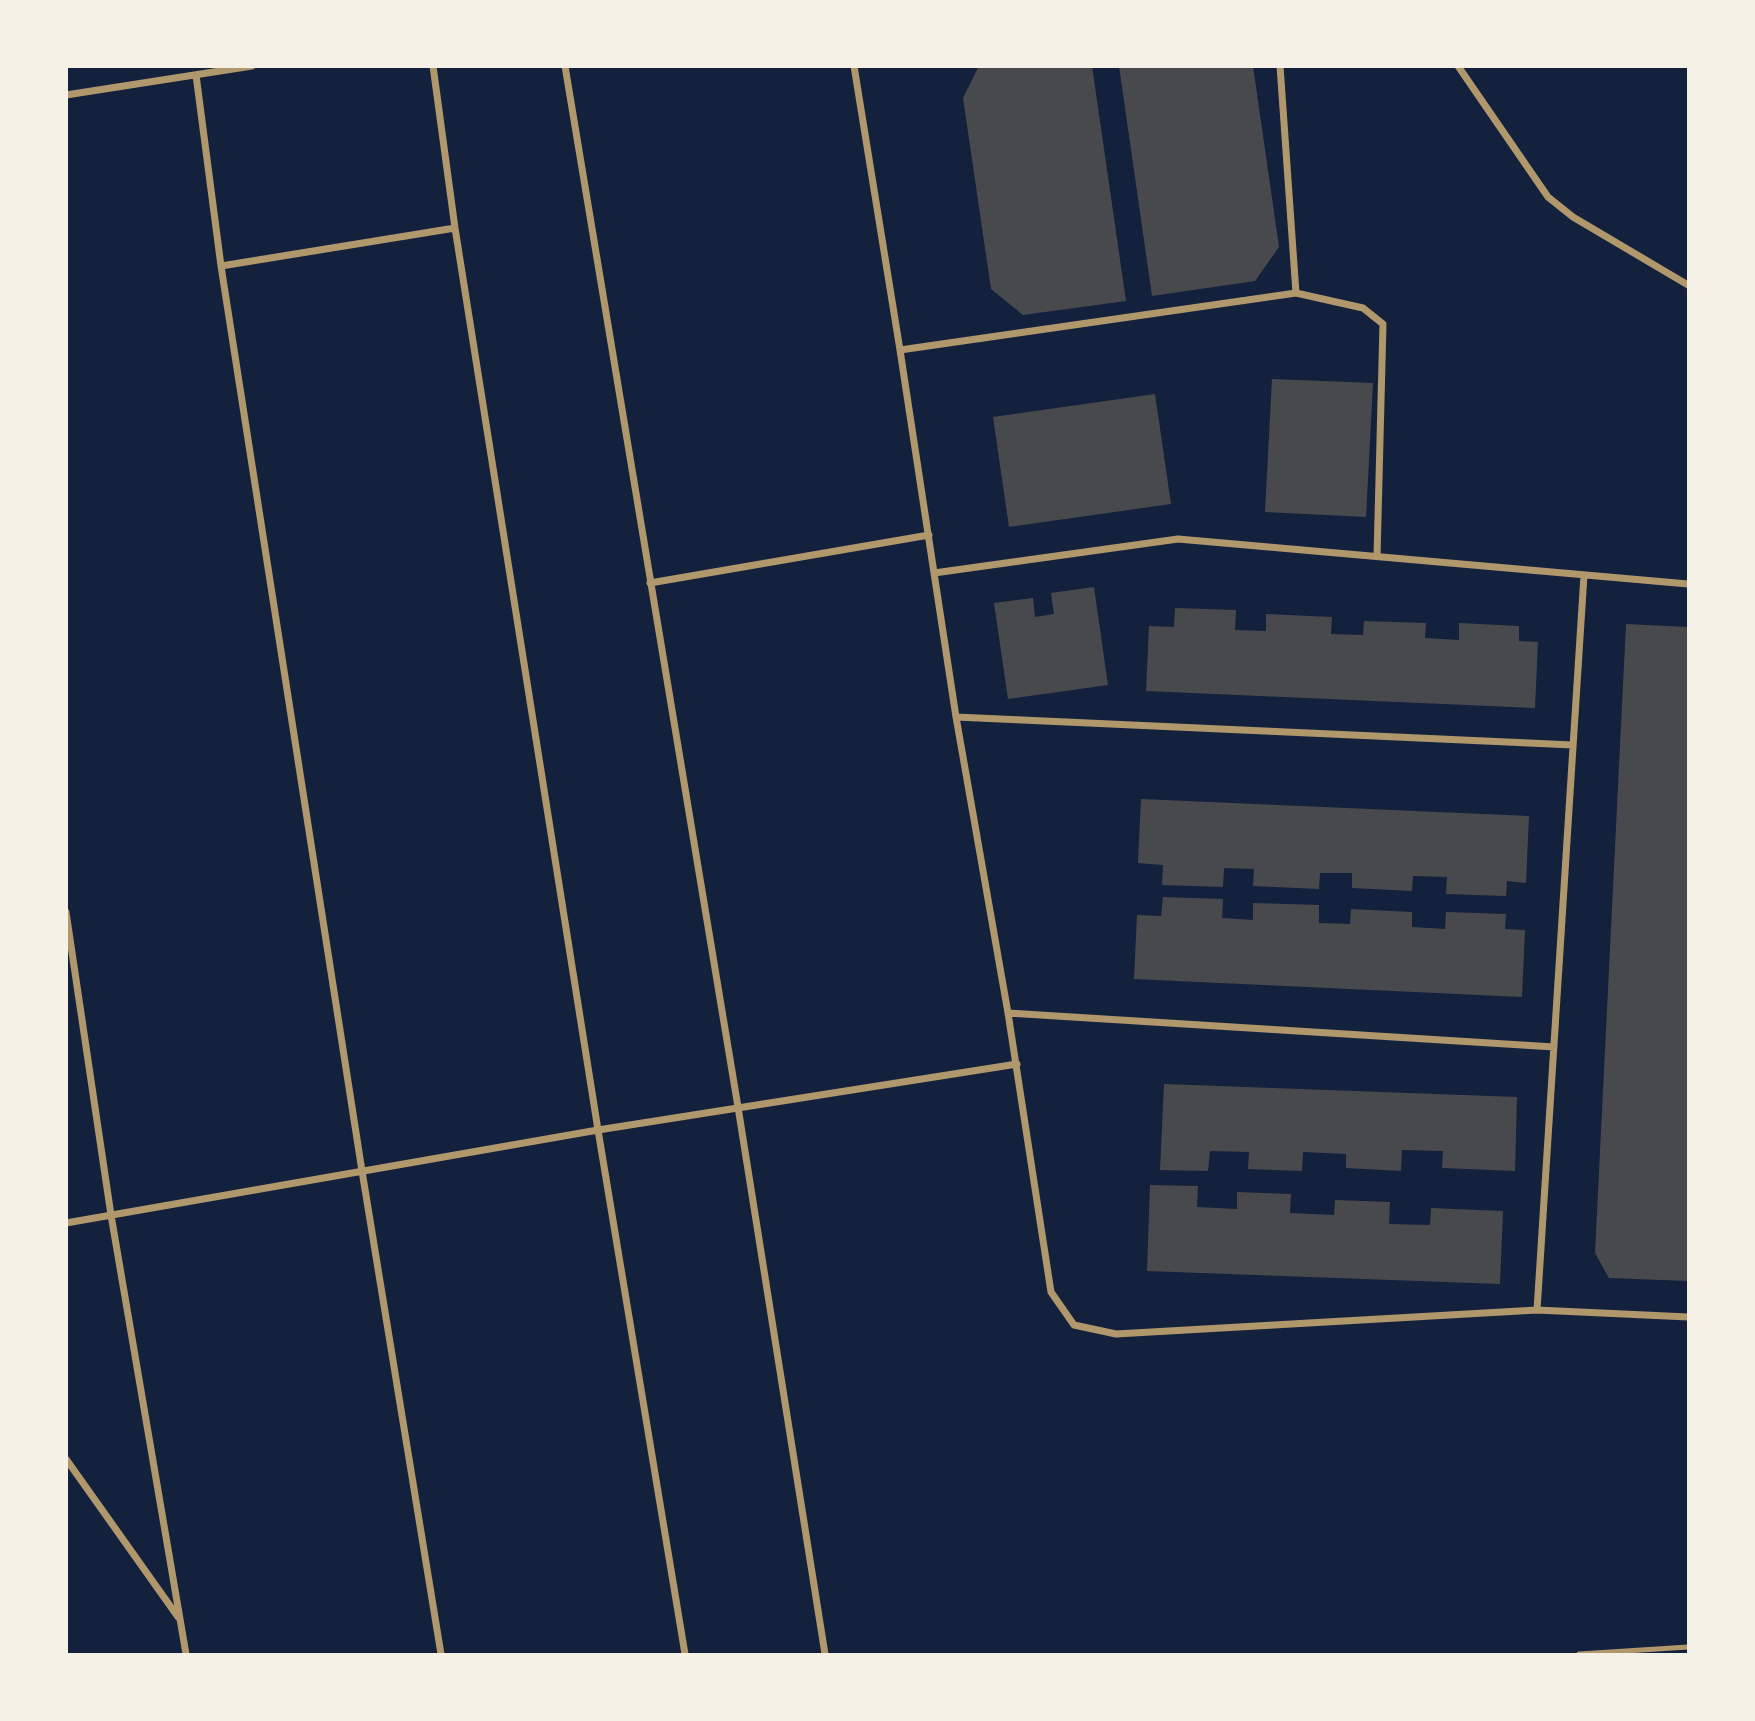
<!DOCTYPE html>
<html>
<head>
<meta charset="utf-8">
<style>
  body { margin:0 }
  #map { position:relative; width:1755px; height:1721px; overflow:hidden; background:#14213d; font-family:"Public Sans",sans-serif }
  canvas { display:block }
  .frame { position:absolute; inset:0; border:68px solid #f6f1e7; pointer-events:none }
</style>
</head>
<body>
<div id="map">
<canvas width="1755" height="1721"></canvas>
<div class="frame"></div>
</div>
<script>
const g = document.querySelector('canvas').getContext('2d');
g.lineJoin = 'round';
function fillPath(path, color) { g.fillStyle = color; g.fill(path, 'evenodd'); }
const poly = rows => new Path2D(rows.map(r => 'M' + r).join(''));
function stroke(path, color, width, dash) { g.strokeStyle = color; g.lineWidth = width; g.lineCap = dash ? 'butt' : 'round'; g.setLineDash(dash || []); g.stroke(path); }
const building = poly([
  [979,66,1092,66,1126,301,1023,315,991,289,963,98],
  [1119,66,1253,66,1279,247,1255,281,1152,296],
  [1272,379,1373,383,1366,517,1265,512],
  [1155,394,1171,504,1009,527,993,417],
  [1094,587,1108,685,1008,699,994,603,1033,598,1035,617,1054,614,1051,593],
  [1175,608,1236,610,1235,630,1266,631,1266,614,1332,617,1331,634,1363,635,1364,621,1426,623,1425,638,1459,640,1459,623,1519,626,1519,641,1538,642,1535,708,1146,691,1149,626,1174,627],
  [1626,624,1688,627,1688,1281,1609,1278,1595,1253],
  [1141,799,1529,816,1526,883,1507,881,1506,896,1446,894,1447,877,1413,876,1412,891,1352,888,1352,873,1320,873,1319,889,1253,886,1254,869,1224,868,1223,887,1162,885,1163,865,1138,863],
  [1163,897,1223,899,1222,918,1253,920,1253,903,1319,905,1319,923,1350,924,1351,909,1412,912,1412,927,1445,929,1446,912,1506,914,1505,929,1525,930,1522,997,1134,979,1137,915,1161,916],
  [1164,1084,1517,1097,1515,1171,1442,1168,1443,1151,1402,1150,1401,1171,1346,1168,1346,1154,1303,1152,1302,1171,1248,1169,1249,1152,1210,1151,1208,1171,1160,1170],
  [1150,1185,1198,1186,1197,1207,1237,1209,1237,1192,1291,1194,1290,1213,1334,1215,1335,1200,1390,1202,1389,1224,1430,1225,1431,1208,1503,1211,1500,1284,1147,1271]
]);
const service = poly([
  [1579,1654,1688,1647]
]);
const minor = poly([
  [433,66,455,228,598,1130,685,1654],
  [565,66,738,1107,825,1654],
  [854,66,900,350,956,717,1008,1013,1051,1292,1074,1325,1116,1334,1537,1310,1688,1317],
  [1280,66,1296,293],
  [1458,66,1548,197,1573,217,1688,285],
  [196,75,221,266,362,1171,441,1654],
  [66,95,252,66],
  [221,266,455,228],
  [900,350,1296,293,1363,308,1383,324,1377,556],
  [934,573,1178,539,1688,584],
  [650,583,929,535],
  [956,717,1573,745],
  [66,912,111,1215,186,1654],
  [1008,1013,1554,1047],
  [66,1223,598,1130,1017,1064],
  [1537,1310,1584,575],
  [66,1459,178,1617]
]);
fillPath(building, '#48494c');
stroke(service, '#b1986c', 5);
stroke(minor, '#b1986c', 7);
</script>
</body>
</html>
